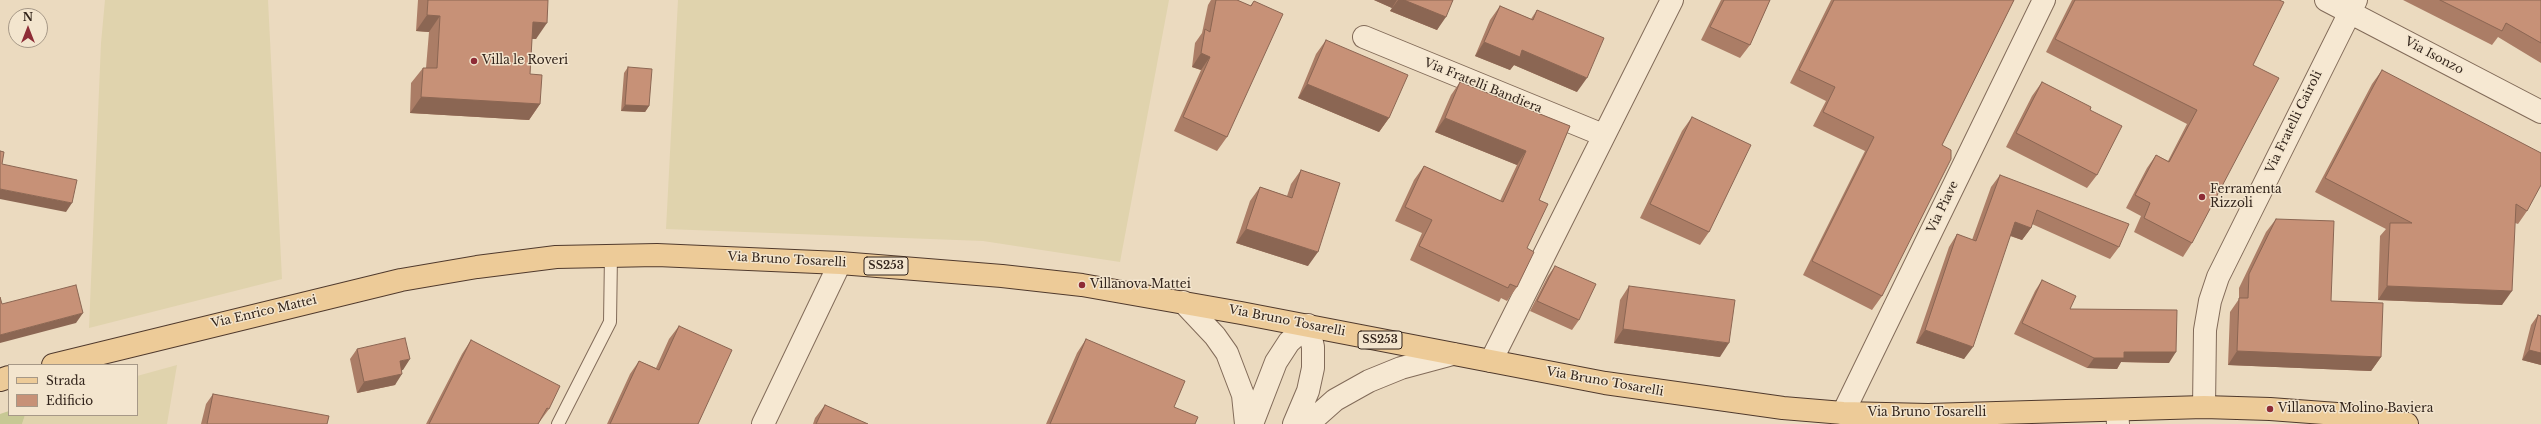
<!DOCTYPE html>
<html>
<head>
<meta charset="utf-8">
<style>
  body { margin:0 }
  #map { position:relative; width:2541px; height:424px; overflow:hidden; background:#ebdabf; font-family:"Libre Baskerville",serif }
  canvas { display:block }
  .legend { position:absolute; left:8px; top:364px; width:130px; height:52px; box-sizing:border-box; background:#f3e5ce; border:1px solid #a69887; margin:0; padding:5px 7px; list-style:none; font-size:12px; color:#33251c }
  .legend li { display:flex; align-items:center; gap:8px; height:20px }
  .legend b { width:20px; border:1px solid #a69887 }
  .north { position:absolute; left:8px; top:8px; width:40px; height:40px; box-sizing:border-box; background:#f3e5ce; border:1px solid #a69887; border-radius:50%; rotate:0deg; font-size:11px; font-weight:700; line-height:16px; text-align:center; color:#33251c }
  .north::after { content:''; display:block; margin:auto; width:14px; height:18px; background:#8e2c36; clip-path:polygon(50% 0,100% 100%,50% 72%,0 100%) }
</style>
</head>
<body>
<div id="map">
<canvas width="2541" height="424"></canvas>
<ul class="legend">
<li><b style="height:5px;background:#edcb98"></b>Strada</li>
<li><b style="height:11px;background:#c79177"></b>Edificio</li>
</ul>
<div class="north">N</div>
</div>
<script>
const g = document.querySelector('canvas').getContext('2d');
g.lineJoin = 'round';
function fillPath(path, color) { g.fillStyle = color; g.fill(path, 'evenodd'); }
const poly = rows => new Path2D(rows.map(r => 'M' + r).join(''));
function stroke(path, color, width, dash) { g.strokeStyle = color; g.lineWidth = width; g.lineCap = dash ? 'butt' : 'round'; g.setLineDash(dash || []); g.stroke(path); }
function write(font, color, halo, rows, align = 'center') {
  g.font = font + ' "Libre Baskerville",serif'; g.lineWidth = 3; g.setLineDash([]); g.textBaseline = 'middle'; g.strokeStyle = halo; g.fillStyle = color; for (const [text, x, y, turn = 0] of rows) {
    g.save(); g.translate(x, y); g.rotate((+turn || 0) * Math.PI / 180); g.textAlign = isNaN(turn) ? turn : align; if (halo) g.strokeText(text, 0, 0); g.fillText(text, 0, 0); g.restore();
  }
}
const farmland = poly([
  [105,0,268,0,282,279,89,328,101,43],
  [678,0,1169,0,1120,262,983,241,666,229],
  [177,365,167,424,22,424,25,415,137,415,137,376]
]);
const green = poly([
  [9,411,9,415,25,415,22,424,0,424,0,414]
]);
const lane = poly([
  [558,424,610,322,611,255]
]);
const street = poly([
  [2326,0,2541,112],
  [1364,37,1603,135],
  [1183,302,1215,336,1227,353,1243,395,1246,424],
  [1491,361,1672,0],
  [2204,407,2205,330,2210,301,2218,277,2356,0],
  [2117,410,2118,424],
  [1843,413,2044,0],
  [763,424,840,263],
  [1252,424,1276,362,1289,342,1308,325,1313,347,1313,368,1308,391,1294,424],
  [1308,424,1335,400,1369,381,1401,368,1453,354]
]);
const primary = poly([
  [53,365,401,280,477,267,556,257,657,255,840,263,1002,276,1082,285,1241,313,1605,383,1783,408,1843,413,1928,415,2204,407,2270,409,2337,414,2407,424],
  [0,380,9,377]
]);
const wall = poly([
  [418,0,548,0,536,39,532,39,530,74,540,104,529,120,410,113,411,83,423,68,426,68,429,32,416,31],
  [1211,0,1237,0,1250,6,1254,1,1227,137,1217,151,1174,131,1201,70,1192,67,1195,43,1202,33,1208,5],
  [1374,0,1453,0,1437,30,1390,11,1392,8],
  [1721,0,1770,0,1750,45,1740,58,1701,40],
  [1831,0,2014,0,1942,145,1882,296,1872,310,1803,275,1865,151,1813,126,1826,101,1790,83],
  [2072,0,2279,0,2253,65,2192,243,2183,257,2134,232,2141,216,2126,208,2147,168,2156,155,2168,161,2187,124,2046,52],
  [2403,0,2541,0,2541,63,2498,37,2492,45],
  [1500,6,1531,19,1537,10,1577,92,1514,65,1510,70,1475,56,1490,20],
  [1326,40,1389,118,1379,132,1298,98,1316,54],
  [628,67,649,106,645,112,621,111,624,73],
  [2382,70,2527,211,2518,224,2515,223,2502,305,2378,300,2380,236,2386,229,2315,192,2372,84],
  [1460,82,1570,126,1539,200,1517,287,1507,301,1501,298,1499,302,1410,260,1422,233,1395,221,1414,180,1424,166,1500,201,1517,165,1435,132,1451,95],
  [2042,82,2090,110,2097,175,2087,188,2006,147,2032,96],
  [1692,117,1709,232,1700,245,1640,218,1682,131],
  [1301,170,1308,266,1236,243,1250,201,1260,187,1287,196,1291,184],
  [2000,175,2119,247,2110,259,2032,224,2031,228,2022,240,2010,236,1964,359,1916,343,1949,247,1957,234,1972,240,1991,187],
  [2276,219,2331,301,2381,357,2371,371,2228,365,2230,312,2239,299,2239,288,2266,232],
  [1555,266,1579,320,1572,330,1530,311,1548,276],
  [2042,280,2070,309,2169,363,2121,362,2117,369,2087,368,2014,334,2035,291],
  [1629,286,1720,357,1614,343,1620,300],
  [2538,315,2541,365,2522,360,2531,325],
  [679,326,698,424,607,424,630,374,639,361,656,368,669,339],
  [1086,339,1174,407,1195,424,1046,424,1077,353],
  [471,340,549,409,538,424,426,424,462,354],
  [357,349,403,370,401,370,395,385,357,393,350,359],
  [213,394,327,424,201,424,206,404],
  [825,405,868,424,813,424,815,418]
]);
const shadedWall = poly([
  [1374,0,1397,0,1392,8],
  [1398,0,1404,0,1446,17,1437,30,1390,11],
  [427,15,440,16,429,32,416,31],
  [533,22,547,23,536,39,522,38],
  [1484,42,1522,50,1587,78,1577,92,1514,65,1510,70,1475,56],
  [1201,53,1210,57,1201,70,1192,67],
  [1307,84,1389,118,1379,132,1298,98],
  [421,97,540,104,529,120,410,113],
  [625,105,649,106,645,112,621,111],
  [1445,118,1526,151,1517,165,1435,132],
  [0,189,72,203,66,212,0,199],
  [2015,222,2031,228,2022,240,2006,234],
  [1246,229,1318,252,1308,266,1236,243],
  [2387,286,2512,291,2502,305,2378,300],
  [83,313,76,323,0,343,0,335],
  [1623,329,1729,343,1720,357,1614,343],
  [1925,330,1973,347,1964,359,1916,343],
  [2529,350,2541,353,2541,365,2522,360],
  [2237,351,2381,357,2371,371,2228,365],
  [2124,352,2176,352,2169,363,2121,362,2117,369,2087,368,2094,358],
  [410,359,403,370,392,372,400,361],
  [402,374,395,385,357,393,364,382]
]);
const building = poly([
  [428,0,548,0,547,23,533,22,530,74,542,75,540,104,421,97,423,68,437,68,440,16,427,15,428,0],
  [1216,0,1237,0,1251,6,1254,1,1283,14,1227,137,1183,117,1210,57,1201,53,1205,29,1210,32,1216,0],
  [1404,0,1453,0,1446,17,1404,0],
  [1724,0,1770,0,1750,45,1710,27,1724,0],
  [1834,0,2014,0,1942,145,1951,150,1951,159,1882,296,1812,261,1874,137,1823,112,1835,87,1799,70,1834,0],
  [2075,0,2279,0,2284,2,2253,65,2279,78,2192,243,2144,218,2150,203,2135,195,2156,155,2169,162,2197,110,2055,39,2075,0],
  [2440,0,2541,0,2541,43,2506,23,2502,31,2440,0],
  [1500,6,1533,20,1537,10,1604,38,1587,78,1522,50,1520,57,1484,42,1500,6],
  [1326,40,1408,75,1389,118,1307,84,1326,40],
  [628,67,652,69,649,106,625,105,628,67],
  [2382,70,2541,153,2541,185,2527,211,2516,204,2512,291,2387,286,2390,223,2412,223,2325,178,2382,70],
  [1460,82,1570,126,1539,200,1548,204,1527,248,1534,252,1517,287,1510,284,1508,288,1419,246,1432,220,1405,207,1424,166,1503,202,1526,151,1445,118,1460,82],
  [2042,82,2091,107,2090,110,2122,126,2097,175,2016,133,2042,82],
  [1692,117,1751,145,1709,232,1650,204,1692,117],
  [0,151,4,152,2,164,77,180,72,203,0,189,0,151],
  [1301,170,1340,183,1318,252,1246,229,1260,187,1292,198,1301,170],
  [2000,175,2129,224,2119,247,2037,210,2031,228,2015,222,1973,347,1925,330,1957,234,1976,241,2000,175],
  [2276,219,2334,221,2331,301,2383,303,2381,357,2237,351,2239,298,2248,298,2249,274,2276,219],
  [1555,266,1596,284,1579,320,1537,301,1555,266],
  [2042,280,2076,296,2070,309,2177,310,2176,352,2124,352,2124,358,2094,358,2022,323,2042,280],
  [76,285,83,313,0,335,0,297,2,304,76,285],
  [1629,286,1735,300,1729,343,1623,329,1629,286],
  [2538,315,2541,316,2541,353,2529,350,2538,315],
  [679,326,732,350,698,424,610,424,639,361,659,370,679,326],
  [405,338,410,359,400,361,402,374,364,382,357,349,405,338],
  [1086,339,1185,381,1174,407,1198,417,1195,424,1050,424,1086,339],
  [471,340,560,386,549,409,547,408,538,424,429,424,471,340],
  [213,394,329,416,327,424,207,424,213,394],
  [825,405,868,424,816,424,825,405]
]);
const markers = [
  [474,61,4,"#8e2c36"],
  [2202,197,4,"#8e2c36"],
  [1082,285,4,"#8e2c36"],
  [2270,409,4,"#8e2c36"]
];
const shields = [
  [886,266,44],
  [1380,340,44]
];
const shieldNames = [
  ["SS253",886,266],
  ["SS253",1380,340]
];
const streetNames = [
  ["Via Isonzo",2434,56,28],
  ["Via Fratelli Bandiera",1483,86,22],
  ["Via Fratelli Cairoli",2294,122,-64],
  ["Via Piave",1943,207,-64],
  ["Via Bruno Tosarelli",787,260,3],
  ["Via Enrico Mattei",264,312,-13],
  ["Via Bruno Tosarelli",1287,321,11],
  ["Via Bruno Tosarelli",1605,382,10],
  ["Via Bruno Tosarelli",1927,413]
];
const poiNames = [
  ["Villa le Roveri",482,61],
  ["Ferramenta",2210,190],
  ["Rizzoli",2210,204],
  ["Villanova Mattei",1090,285],
  ["Villanova Molino Baviera",2278,409]
];
fillPath(farmland, '#e0d3ad');
fillPath(green, '#c7c894');
stroke(lane, '#826b59', 14);
stroke(street, '#826b59', 24);
stroke(primary, '#503a2d', 24);
stroke(lane, '#f6e8d2', 12);
stroke(street, '#f6e8d2', 22);
stroke(primary, '#edcb98', 22);
fillPath(wall, '#ab7d66');
fillPath(shadedWall, '#8b6653');
fillPath(building, '#c79177');
stroke(building, '#8b6653', 1);
for (const [x, y, r, color] of markers) { const dot = new Path2D(); dot.arc(x, y, r, 0, 2 * Math.PI); g.fillStyle = color; g.fill(dot); stroke(dot, '#f3e5ce', 1.5); }
for (const [x, y, w] of shields) { const box = new Path2D(); box.roundRect(x - w / 2, y - 9, w, 18, 3); g.fillStyle = '#f3e5ce'; g.fill(box); stroke(box, '#33251c', 1); }
write('bold 11px', '#33251c', null, shieldNames);
write('12px', '#33251c', '#f3e5ce', streetNames);
write('12px', '#33251c', '#f3e5ce', poiNames, 'left');
</script>
</body>
</html>
